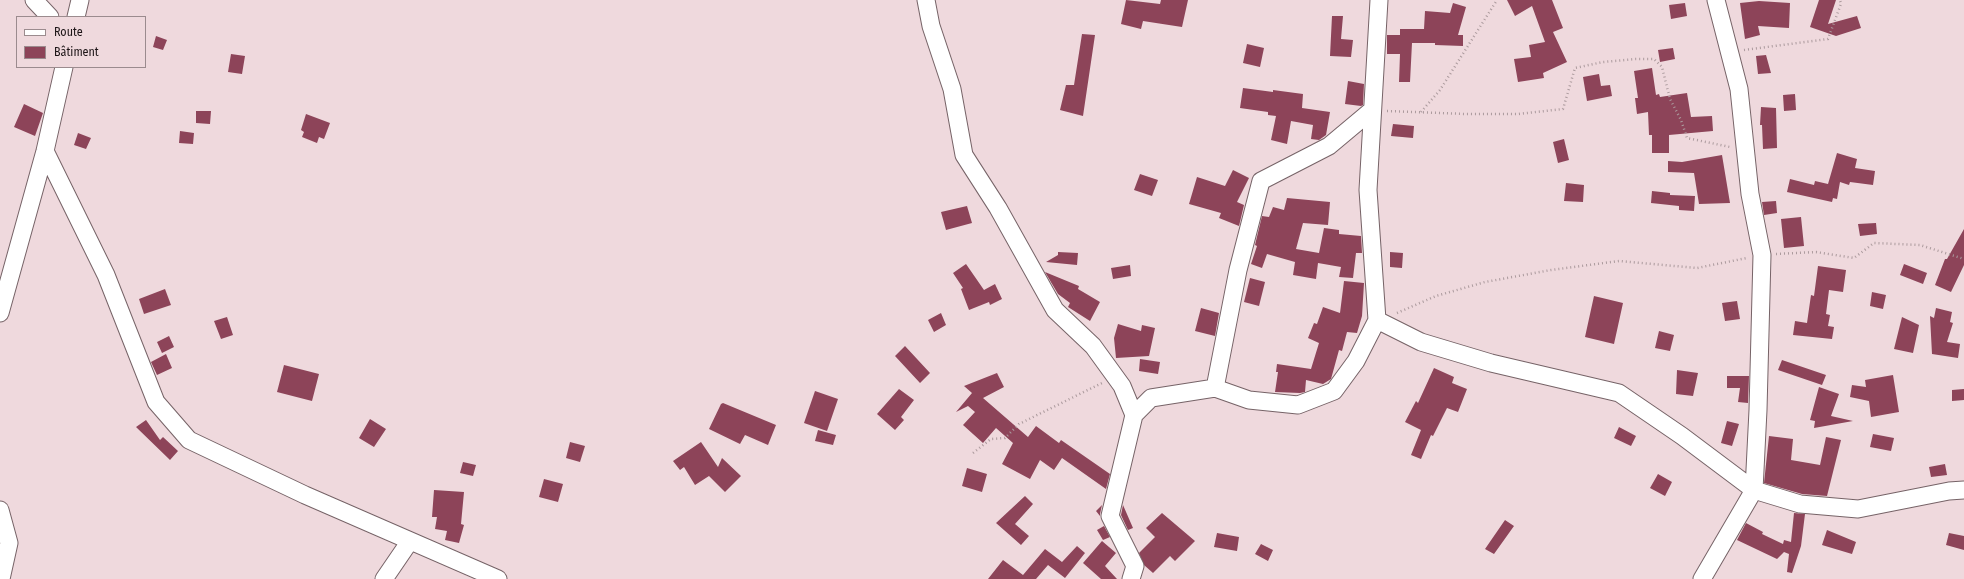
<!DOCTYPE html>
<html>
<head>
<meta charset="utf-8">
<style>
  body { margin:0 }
  #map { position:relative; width:1964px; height:579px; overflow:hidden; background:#efd9dd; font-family:"Fira Sans Condensed",sans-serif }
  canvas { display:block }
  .legend { position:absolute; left:16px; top:16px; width:130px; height:52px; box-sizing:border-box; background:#efd9dd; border:1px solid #9b8b8e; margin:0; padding:5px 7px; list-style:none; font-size:12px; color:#1d1517 }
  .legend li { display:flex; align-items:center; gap:8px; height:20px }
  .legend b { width:20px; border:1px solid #9b8b8e }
</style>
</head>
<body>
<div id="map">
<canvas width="1964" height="579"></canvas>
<ul class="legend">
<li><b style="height:5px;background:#fff"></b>Route</li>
<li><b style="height:11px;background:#8d4459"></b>Bâtiment</li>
</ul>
</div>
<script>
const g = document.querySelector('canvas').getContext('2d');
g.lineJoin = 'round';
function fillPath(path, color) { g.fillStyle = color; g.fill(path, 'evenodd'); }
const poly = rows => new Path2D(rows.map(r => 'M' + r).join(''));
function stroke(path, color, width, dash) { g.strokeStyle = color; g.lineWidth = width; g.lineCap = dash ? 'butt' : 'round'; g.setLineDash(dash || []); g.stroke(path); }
const building = poly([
  [1126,0,1160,4,1161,0,1188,0,1182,27,1143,21,1141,29,1121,24],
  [1507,0,1552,0,1563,28,1553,32,1567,62,1543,73,1544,78,1518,82,1514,59,1531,57,1529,45,1545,42,1532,6,1515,16],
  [1819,0,1836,0,1828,24,1857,16,1861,28,1836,36,1810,27],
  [1759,1,1790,3,1789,28,1758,26,1760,35,1745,39,1740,3],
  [1453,3,1466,7,1458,35,1463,35,1463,46,1435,45,1435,43,1412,43,1410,82,1399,82,1400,54,1387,54,1387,35,1400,35,1400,29,1424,29,1425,11,1450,13],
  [1685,3,1687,16,1671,19,1669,5],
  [1332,16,1343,16,1341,39,1353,40,1351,57,1330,56],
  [1082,34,1095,35,1083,116,1060,110,1066,85,1074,85],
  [156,36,167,40,163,50,153,47],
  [1247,44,1264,48,1260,67,1243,63],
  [1673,48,1675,59,1660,62,1658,50],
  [231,54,245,56,242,74,228,72],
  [1766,55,1771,73,1758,74,1756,56],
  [1652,68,1656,95,1659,94,1660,97,1687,93,1691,117,1712,116,1713,131,1669,135,1669,153,1652,153,1652,135,1649,135,1648,112,1637,114,1635,98,1638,98,1634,71],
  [1599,74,1601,86,1610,85,1612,96,1587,101,1583,77],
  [1348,81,1364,84,1363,105,1361,106,1345,104],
  [1243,88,1273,92,1273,90,1303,94,1302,108,1330,112,1326,135,1319,140,1311,139,1313,125,1291,121,1287,144,1271,140,1276,116,1268,115,1268,112,1240,108],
  [1795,94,1796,110,1784,111,1783,95],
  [24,104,43,113,35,136,14,127],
  [1761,107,1776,108,1777,148,1763,149,1762,125,1760,125],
  [196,111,211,111,210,124,196,123],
  [306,114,330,123,324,139,319,137,317,143,302,137,304,132,301,130],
  [1393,124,1414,126,1413,138,1391,136],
  [180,131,194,133,193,144,179,143],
  [78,133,91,138,86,149,74,145],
  [1564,139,1569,160,1558,163,1553,142],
  [1837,153,1857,159,1855,168,1875,171,1873,185,1850,182,1849,185,1840,182,1837,199,1833,198,1832,202,1787,192,1790,179,1814,185,1815,181,1828,184],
  [1722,155,1730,203,1699,204,1694,173,1668,172,1668,161,1682,162],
  [1233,170,1249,178,1237,202,1244,205,1239,226,1219,218,1221,213,1189,204,1197,177,1225,186],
  [1140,174,1158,180,1152,196,1134,190],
  [1566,183,1584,185,1583,202,1564,201],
  [1652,191,1670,193,1670,195,1695,196,1694,211,1679,210,1679,206,1651,203],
  [1287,198,1330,202,1328,225,1303,223,1296,249,1319,253,1324,228,1339,230,1339,234,1361,236,1362,253,1356,253,1353,278,1339,277,1341,267,1318,263,1316,279,1293,275,1295,262,1267,254,1262,268,1251,264,1257,246,1255,245,1262,216,1269,217,1273,207,1284,210],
  [1776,201,1777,213,1764,215,1762,202],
  [967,206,972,223,946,230,941,212],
  [1801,217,1804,246,1784,248,1781,219],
  [1876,223,1877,234,1860,236,1858,224],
  [1964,229,1964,265,1951,292,1935,285,1945,259,1947,259],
  [1058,252,1078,253,1077,265,1046,262,1058,255],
  [1390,252,1403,253,1402,268,1390,267],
  [966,264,984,290,995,284,1002,299,990,305,989,302,969,310,961,289,963,288,953,273],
  [1904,264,1927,273,1923,284,1900,275],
  [1130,265,1131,276,1113,279,1111,268],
  [1818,266,1846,270,1843,292,1829,290,1826,314,1830,315,1828,326,1834,327,1832,339,1793,335,1795,321,1807,323,1811,295,1814,296],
  [1045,272,1079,286,1078,289,1100,302,1090,321,1068,307,1070,303,1058,294],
  [1250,278,1265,282,1259,306,1244,302],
  [1344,281,1364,283,1362,316,1357,333,1347,332,1342,351,1339,350,1331,379,1323,384,1306,380,1305,392,1300,393,1275,392,1278,372,1276,372,1277,364,1311,369,1319,343,1308,338,1314,323,1317,324,1323,307,1340,313],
  [165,289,171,305,144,314,139,299],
  [1872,292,1886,295,1883,309,1870,306],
  [1594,296,1623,303,1614,344,1585,337],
  [1737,301,1740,319,1725,321,1722,303],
  [1201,308,1219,313,1215,336,1195,331],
  [1936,308,1952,312,1950,322,1953,323,1947,342,1960,344,1958,358,1932,354,1930,316,1934,318],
  [941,313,946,325,934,332,928,320],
  [227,317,233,335,221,339,214,321],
  [1902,317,1919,325,1913,353,1894,349],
  [1118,324,1141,331,1142,325,1155,328,1149,356,1116,358,1114,338],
  [1659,331,1674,335,1670,351,1655,348],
  [169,336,174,347,162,353,157,342],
  [905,346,930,373,920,383,895,356],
  [166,354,172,368,157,375,151,362],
  [1140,359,1160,362,1158,374,1139,371],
  [1782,360,1826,375,1822,385,1778,370],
  [284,365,319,374,312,401,277,392],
  [1434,368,1454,377,1452,383,1467,389,1458,412,1447,408,1433,436,1431,435,1421,459,1411,455,1421,430,1405,422,1416,401,1418,403],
  [1677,370,1698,373,1693,396,1676,394],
  [997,373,1004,387,983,398,1028,437,1036,426,1059,443,1061,440,1110,474,1106,489,1062,458,1054,470,1040,460,1030,479,1002,464,1013,443,996,428,983,443,963,425,975,412,968,406,956,412,972,393,964,386],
  [1893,375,1899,412,1871,417,1869,401,1850,397,1852,385,1866,387,1865,380],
  [1727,376,1749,376,1748,403,1738,402,1740,388,1727,388],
  [1819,387,1839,394,1831,416,1853,421,1814,428,1815,421,1810,420],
  [899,389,914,400,901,417,904,420,895,430,877,414],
  [1964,389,1964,400,1952,401,1952,390],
  [815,391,838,399,827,431,804,423],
  [723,403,776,425,768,445,745,435,740,444,709,429,721,404],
  [370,419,386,429,374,447,359,438],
  [146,420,160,440,163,437,178,451,170,460,136,427],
  [1727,421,1739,424,1732,446,1721,443],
  [1619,427,1636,436,1631,446,1614,438],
  [818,430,836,435,833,445,815,441],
  [1873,434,1894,438,1891,451,1870,447],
  [1769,436,1793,439,1791,460,1820,465,1826,437,1841,440,1827,496,1802,494,1764,483],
  [570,442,585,446,580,462,566,458],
  [701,442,718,467,722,458,741,476,725,492,709,476,695,485,684,467,680,470,673,461],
  [463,462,476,465,473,476,460,473],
  [1945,464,1947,475,1931,477,1929,467],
  [967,468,987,474,982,492,962,486],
  [1658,474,1672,482,1665,496,1650,488],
  [544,479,563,484,558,502,539,497],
  [434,490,464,492,461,524,464,525,459,543,445,540,447,531,435,529,437,517,432,517],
  [1025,496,1033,504,1015,524,1029,536,1021,545,996,523],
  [1102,505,1100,514,1100,516,1096,511],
  [1123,505,1133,528,1128,530,1121,515],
  [1162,513,1195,541,1175,561,1170,556,1153,573,1144,565,1139,553,1155,537,1146,528],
  [1794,513,1805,514,1801,546,1792,573,1787,572,1789,554,1784,552,1777,559,1737,540,1746,523,1763,532,1762,534,1783,544,1784,540,1791,542],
  [1505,520,1514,526,1494,554,1485,549],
  [1104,526,1110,537,1103,540,1097,530],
  [1827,530,1856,542,1852,554,1822,545],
  [1217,533,1239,537,1237,551,1214,547],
  [1949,533,1964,536,1964,550,1946,545],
  [1102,541,1116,553,1105,566,1117,579,1101,579,1083,563],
  [1261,544,1273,550,1268,561,1255,554],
  [1077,546,1085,553,1065,578,1048,565,1036,579,988,579,1003,560,1023,575,1045,549,1062,562]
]);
const path = poly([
  [1744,50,1828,39,1841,4,1840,0],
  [1387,111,1466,114,1518,114,1563,109,1575,68,1603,62,1636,59,1654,59,1662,67,1670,99,1681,120,1687,138,1730,147],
  [1421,112,1440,90,1497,0],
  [1776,254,1816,252,1854,258,1874,243,1920,245,1964,259],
  [1397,313,1436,296,1485,282,1551,270,1619,261,1697,268,1747,258],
  [973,453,991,439,1005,438,1019,424,1102,383]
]);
const street = poly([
  [34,0,50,17],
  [926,0,931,26,952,89,964,155,998,208,1055,310,1093,346,1122,386,1134,415],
  [76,17,80,0],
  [45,151,106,275,156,402,189,440,305,495,498,579],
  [0,313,45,151,64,67],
  [1377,320,1421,342,1491,363,1619,393,1682,436,1754,490,1800,504,1858,509,1949,491,1964,490],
  [1215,388,1238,270,1261,181,1329,146,1372,110],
  [0,510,9,543,1,579],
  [384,579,410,541],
  [1131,579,1135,566,1110,516,1134,415,1151,398,1215,388,1249,400,1298,405,1334,391,1356,361,1377,320,1368,190,1379,0],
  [1702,579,1754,490,1758,410,1762,255,1750,194,1739,89,1716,0]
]);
fillPath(building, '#8d4459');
stroke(street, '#766367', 19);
stroke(path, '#ab9a9d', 2.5, [1, 3]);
stroke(street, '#fff', 17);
</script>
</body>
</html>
